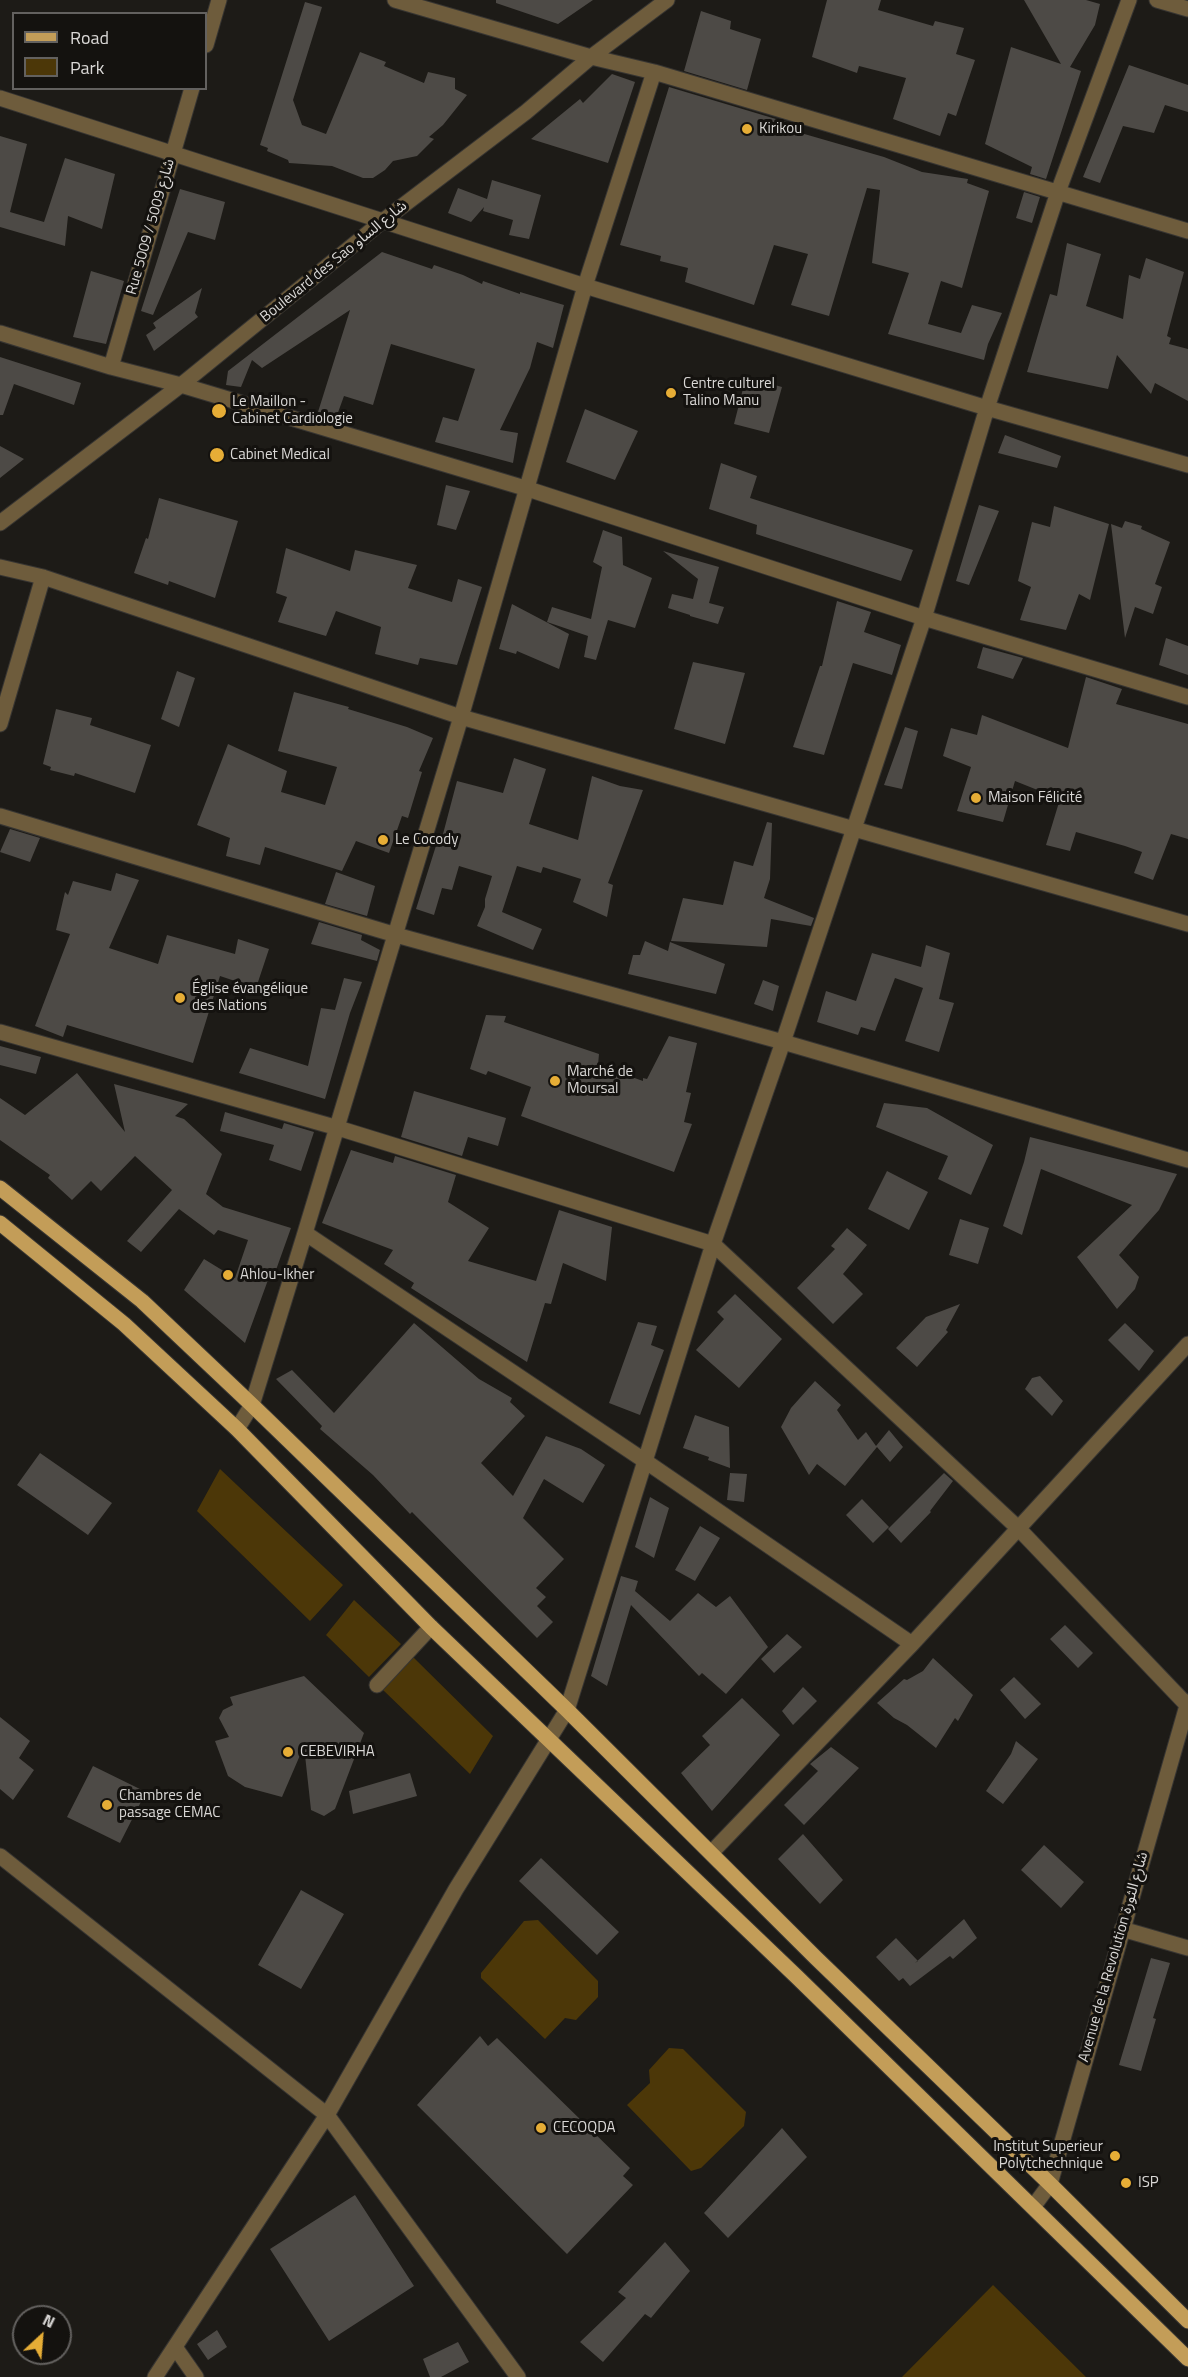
<!DOCTYPE html>
<html>
<head>
<meta charset="utf-8">
<style>
  body { margin:0 }
  #map { position:relative; width:1188px; height:2377px; overflow:hidden; background:#1d1b17; font-family:"Titillium Web",sans-serif }
  canvas { display:block }
  .legend { position:absolute; left:12px; top:12px; width:195px; height:78px; box-sizing:border-box; background:#14120f; border:2px solid #63615f; margin:0; padding:8px 10px; list-style:none; font-size:18px; color:#dad8d6 }
  .legend li { display:flex; align-items:center; gap:12px; height:30px }
  .legend b { width:30px; border:2px solid #63615f }
  .north { position:absolute; left:12px; top:2305px; width:60px; height:60px; box-sizing:border-box; background:#14120f; border:2px solid #63615f; border-radius:50%; rotate:26deg; font-size:16px; font-weight:700; line-height:24px; text-align:center; color:#dad8d6 }
  .north::after { content:''; display:block; margin:auto; width:21px; height:27px; background:#e6ad36; clip-path:polygon(50% 0,100% 100%,50% 72%,0 100%) }
</style>
</head>
<body>
<div id="map">
<canvas width="1188" height="2377"></canvas>
<ul class="legend">
<li><b style="height:8px;background:#c39d58"></b>Road</li>
<li><b style="height:16px;background:#4c3708"></b>Park</li>
</ul>
<div class="north">N</div>
</div>
<script>
const g = document.querySelector('canvas').getContext('2d');
g.lineJoin = 'round';
function fillPath(path, color) { g.fillStyle = color; g.fill(path, 'evenodd'); }
const poly = rows => new Path2D(rows.map(r => 'M' + r).join(''));
function stroke(path, color, width, dash) { g.strokeStyle = color; g.lineWidth = width; g.lineCap = dash ? 'butt' : 'round'; g.setLineDash(dash || []); g.stroke(path); }
function write(font, color, halo, rows, align = 'center') {
  g.font = font + ' "Titillium Web","Noto Sans Arabic",sans-serif'; g.lineWidth = 6; g.setLineDash([]); g.textBaseline = 'middle'; g.strokeStyle = halo; g.fillStyle = color; for (const [text, x, y, turn = 0] of rows) {
    g.save(); g.translate(x, y); g.rotate((+turn || 0) * Math.PI / 180); g.textAlign = isNaN(turn) ? turn : align; if (halo) g.strokeText(text, 0, 0); g.fillText(text, 0, 0); g.restore();
  }
}
const green = poly([
  [220,1469,343,1585,310,1621,197,1511],
  [354,1600,401,1644,369,1677,326,1635],
  [412,1656,493,1736,470,1774,382,1689],
  [538,1920,598,1981,598,1997,576,2020,565,2018,545,2039,481,1978,481,1973,524,1921],
  [669,2048,683,2049,746,2112,744,2126,701,2168,691,2171,627,2105,650,2083,649,2070],
  [993,2285,1086,2377,902,2377]
]);
const building = poly([
  [496,0,593,0,558,24,496,3],
  [827,0,881,0,878,10,933,26,935,21,964,28,956,54,975,60,956,116,948,113,940,136,893,119,906,78,859,66,857,73,812,57],
  [1024,0,1086,0,1100,4,1095,25,1070,67,1081,71,1046,179,1030,174,1032,167,985,144,1011,47,1061,64],
  [305,2,322,7,293,100,302,125,326,134,360,52,386,62,384,66,424,83,428,72,455,78,455,89,467,95,443,125,429,137,434,139,417,156,393,161,385,170,373,178,363,178,332,166,289,163,288,160,267,151,268,148,260,145],
  [701,11,731,21,730,29,761,39,747,90,684,71],
  [1129,65,1188,85,1188,112,1165,105,1154,133,1123,126,1100,183,1083,177],
  [612,74,635,82,608,163,531,139,580,99,583,103],
  [669,87,796,125,794,131,884,157,922,172,968,179,967,183,989,191,962,288,941,281,928,324,961,333,972,305,1002,313,988,344,984,360,888,334,909,273,872,263,880,190,867,188,829,316,791,305,808,254,774,245,754,305,685,282,688,268,660,261,661,256,620,245],
  [0,136,27,144,10,212,44,222,65,158,115,174,102,229,68,216,65,246,0,227],
  [492,180,541,195,529,239,509,235,513,220,483,211,484,207,471,222,448,213,458,188,487,199],
  [180,189,225,202,215,240,188,232,153,315,141,311],
  [1024,192,1040,197,1032,223,1016,218],
  [1067,243,1101,254,1086,306,1123,319,1129,275,1140,279,1146,258,1184,272,1167,336,1171,338,1169,344,1188,349,1188,401,1155,383,1151,394,1117,355,1108,389,1027,372,1050,294,1057,296],
  [382,252,432,269,434,265,463,275,482,284,483,281,520,294,520,292,564,305,553,348,537,342,530,368,500,430,518,433,513,463,435,442,443,417,458,421,475,369,391,344,373,405,344,396,336,418,318,412,350,310,262,368,252,360,241,387,226,385,228,371],
  [91,271,124,281,106,344,73,337],
  [202,288,195,313,198,317,154,351,146,335,156,328,153,323],
  [0,357,81,383,74,405,14,384,3,415,0,415],
  [746,377,782,387,769,433,734,424],
  [585,409,638,431,615,480,566,462],
  [1005,435,1061,456,1057,468,998,453],
  [0,446,24,459,0,478],
  [721,463,757,476,750,498,913,550,901,581,756,534,757,525,709,509],
  [446,485,470,491,456,530,437,525],
  [159,498,238,521,215,598,169,581,168,585,134,573,146,538,148,539],
  [979,505,999,511,969,585,956,581],
  [1054,506,1109,524,1090,600,1079,594,1066,630,1020,620,1031,587,1018,581,1032,522,1050,527],
  [1125,521,1142,526,1141,529,1170,542,1155,584,1162,587,1153,614,1135,607,1125,638,1111,524,1122,528],
  [603,530,622,537,623,565,652,578,635,628,608,620,596,660,584,657,588,636,547,622,552,607,591,619,602,567,593,562],
  [286,548,350,571,355,550,417,565,408,588,452,602,458,579,482,587,457,665,420,658,418,665,375,654,381,627,336,611,326,636,278,622,287,597,276,593],
  [663,551,719,567,709,603,724,607,718,624,690,616,690,615,668,608,672,594,693,599,698,579],
  [837,601,871,612,864,632,901,645,892,675,853,663,824,755,793,747,820,666,822,666],
  [512,604,569,634,559,669,517,651,516,654,499,649],
  [1166,638,1188,646,1188,675,1159,665],
  [983,647,1023,658,1013,679,977,668],
  [693,662,745,673,725,744,674,729],
  [177,671,195,678,179,727,161,719],
  [1086,677,1122,689,1116,704,1188,724,1188,839,1171,834,1153,880,1134,873,1142,852,1125,846,1076,832,1070,851,1046,845,1060,799,1015,781,1003,822,957,811,971,767,943,756,951,728,977,735,982,715,1068,748],
  [294,692,349,707,348,709,407,727,433,738,419,771,422,772,408,818,402,816,389,853,356,841,342,871,265,847,260,865,226,856,230,838,197,825,228,744,287,771,281,792,325,805,337,767,278,751],
  [56,709,92,718,90,725,151,745,135,793,75,773,74,776,50,770,51,767,43,764],
  [905,727,918,731,902,789,884,785],
  [514,758,546,769,529,824,578,840,592,776,620,786,643,790,608,883,613,885,607,917,573,902,581,879,543,867,541,873,517,866,502,912,542,929,533,950,477,926,485,907,485,899,492,876,459,866,452,890,442,888,434,915,416,909,440,833,443,834,457,781,503,793],
  [767,822,772,823,770,879,764,898,814,918,811,926,771,919,767,947,671,941,683,898,723,905,734,861,753,866],
  [10,829,40,838,30,862,0,852],
  [336,872,375,886,367,916,325,904],
  [116,873,139,880,109,948,158,964,167,935,235,954,238,939,269,949,256,988,220,976,193,1063,67,1025,63,1037,35,1026,70,934,56,930,65,892,68,895,73,881,111,891],
  [319,922,362,935,361,940,380,950,377,961,311,944],
  [645,941,668,951,670,942,725,964,716,994,628,974,633,955,640,955],
  [926,945,950,953,939,999,954,1003,939,1052,905,1041,923,988,895,978,875,1031,861,1027,858,1035,817,1022,826,991,856,1001,872,953,921,967],
  [344,978,362,982,350,1013,325,1099,239,1073,250,1048,308,1066,321,1008,335,1010],
  [763,980,779,986,773,1011,754,1004],
  [486,1015,506,1016,504,1022,599,1054,598,1065,643,1081,643,1078,647,1079,669,1036,697,1043,686,1092,691,1093,684,1122,692,1124,674,1172,521,1116,531,1087,488,1071,486,1075,470,1069],
  [0,1046,41,1057,36,1074,0,1065],
  [77,1073,125,1132,114,1084,188,1104,175,1116,184,1119,222,1154,206,1194,223,1207,291,1228,276,1270,272,1269,245,1343,184,1290,204,1259,235,1278,248,1240,218,1230,214,1235,179,1209,141,1252,127,1241,172,1190,135,1156,101,1191,91,1181,72,1200,48,1178,50,1175,0,1140,0,1098,25,1115],
  [414,1091,506,1118,498,1146,468,1137,462,1156,401,1137],
  [884,1103,927,1108,993,1145,971,1195,938,1179,948,1156,876,1127],
  [225,1112,282,1129,284,1123,314,1132,301,1171,269,1160,274,1145,220,1131],
  [1030,1137,1177,1174,1159,1210,1119,1255,1139,1277,1135,1289,1117,1309,1077,1257,1132,1205,1041,1169,1022,1235,1003,1226,1024,1162],
  [351,1150,393,1163,395,1156,456,1175,448,1202,489,1228,468,1261,536,1281,559,1210,612,1227,606,1281,563,1263,551,1304,545,1303,527,1362,411,1288,414,1283,384,1264,393,1250,322,1223],
  [887,1171,928,1192,909,1230,868,1209],
  [960,1219,989,1228,978,1264,949,1255],
  [847,1228,867,1245,843,1274,863,1294,833,1324,797,1288,835,1249,831,1246],
  [735,1294,782,1339,739,1388,696,1350,724,1319,717,1312],
  [960,1304,946,1330,948,1332,917,1367,896,1348,926,1317],
  [638,1322,657,1326,651,1345,664,1350,640,1415,609,1403],
  [414,1323,479,1379,512,1398,510,1402,525,1416,481,1463,513,1496,546,1436,581,1449,605,1465,583,1503,544,1479,523,1518,564,1559,536,1588,546,1597,537,1606,553,1622,537,1638,412,1512,410,1514,373,1475,320,1429,322,1426,276,1379,292,1370,334,1413],
  [1125,1323,1154,1351,1139,1371,1108,1340],
  [1040,1376,1063,1401,1052,1416,1025,1389,1032,1378],
  [815,1381,841,1405,837,1410,858,1440,866,1432,876,1446,889,1430,903,1447,890,1462,877,1447,845,1486,817,1464,809,1475,781,1427,791,1408],
  [695,1415,729,1427,730,1468,708,1460,709,1457,683,1448],
  [40,1453,112,1503,88,1535,17,1485],
  [730,1473,747,1474,744,1502,727,1500],
  [944,1473,953,1481,930,1511,931,1512,901,1543,888,1529],
  [650,1497,669,1508,654,1558,635,1547],
  [862,1499,889,1527,873,1543,846,1515],
  [700,1526,720,1538,695,1581,675,1570],
  [621,1576,638,1581,635,1591,670,1621,698,1593,716,1607,730,1596,768,1647,726,1694,702,1673,699,1676,631,1605,607,1686,591,1676],
  [1065,1625,1093,1653,1078,1668,1050,1639],
  [787,1634,802,1647,774,1673,761,1659],
  [933,1658,973,1695,958,1721,955,1718,936,1748,907,1725,894,1718,877,1703,904,1679,907,1680,923,1671],
  [304,1676,364,1733,335,1809,324,1816,311,1810,304,1746,282,1797,245,1787,228,1776,215,1741,229,1737,219,1718,223,1710,233,1705,230,1697],
  [1014,1677,1041,1704,1025,1719,1000,1690],
  [803,1687,817,1701,793,1725,782,1711],
  [742,1698,780,1735,712,1811,681,1773,710,1745,702,1736],
  [0,1717,30,1741,19,1758,34,1770,13,1800,0,1789],
  [1016,1741,1038,1759,1003,1804,986,1791,1011,1754],
  [831,1747,859,1768,804,1825,784,1805,818,1771,810,1764],
  [93,1766,146,1792,120,1843,67,1817],
  [410,1773,417,1796,353,1814,349,1791],
  [803,1834,843,1880,820,1904,778,1859],
  [1044,1845,1084,1882,1061,1908,1021,1870],
  [541,1858,619,1932,597,1955,519,1881],
  [301,1890,344,1914,301,1989,258,1965],
  [964,1919,977,1938,953,1959,950,1956,910,1986,903,1978,899,1981,876,1957,896,1938,918,1961,915,1963],
  [1151,1958,1170,1963,1153,2018,1156,2019,1141,2071,1119,2065],
  [480,2036,488,2046,497,2038,630,2168,623,2176,633,2185,567,2254,417,2105],
  [782,2128,807,2157,728,2238,704,2213],
  [355,2195,414,2286,329,2341,270,2249],
  [665,2242,690,2271,651,2318,645,2314,603,2362,580,2342,626,2298,618,2292],
  [217,2330,227,2347,208,2360,197,2344],
  [458,2342,469,2362,441,2377,430,2377,423,2359]
]);
const minor = poly([
  [395,0,591,57,654,72,1188,231],
  [1157,0,1188,9],
  [206,45,219,0],
  [0,98,585,286,987,408,1188,465],
  [0,333,111,367,181,385,528,489,924,618,1188,697],
  [111,367,192,88],
  [0,523,181,385,384,220,526,112,591,57,667,0],
  [0,567,43,577,461,717,1188,924],
  [0,724,43,577],
  [0,816,396,935,783,1042,1188,1160],
  [0,1032,338,1128,713,1244,1018,1528,1187,1705],
  [305,1233,645,1461,912,1644],
  [237,1429,252,1405,305,1233,461,717,585,286,654,72],
  [377,1685,431,1627],
  [712,1852,912,1644,1188,1344],
  [0,1856,327,2115,518,2377],
  [1122,1929,1188,1948],
  [1033,2207,1050,2184,1188,1702],
  [175,2347,196,2377],
  [155,2377,327,2115,456,1889,567,1710,713,1244,783,1042,924,618,987,408,1058,192,1129,0]
]);
const major = poly([
  [0,1188,142,1301,252,1405,567,1710,816,1958,1050,2184,1188,2321],
  [0,1223,124,1324,237,1429,431,1627,797,1977,1188,2359]
]);
const markers = [
  [747,129,6,"#e6ad36"],
  [671,393,6,"#e6ad36"],
  [219,411,8,"#e6ad36"],
  [217,455,8,"#e6ad36"],
  [976,798,6,"#e6ad36"],
  [383,840,6,"#e6ad36"],
  [180,998,6,"#e6ad36"],
  [555,1081,6,"#e6ad36"],
  [228,1275,6,"#e6ad36"],
  [288,1752,6,"#e6ad36"],
  [107,1805,6,"#e6ad36"],
  [541,2128,6,"#e6ad36"],
  [1115,2156,6,"#e6ad36"],
  [1126,2183,6,"#e6ad36"]
];
const poiNames = [
  ["Kirikou",759,129],
  ["Centre culturel",683,384],
  ["Talino Manu",683,401],
  ["Le Maillon -",232,402],
  ["Cabinet Cardiologie",232,419],
  ["Cabinet Medical",230,455],
  ["Maison Félicité",988,798],
  ["Le Cocody",395,840],
  ["Église évangélique",192,989],
  ["des Nations",192,1006],
  ["Marché de",567,1072],
  ["Moursal",567,1089],
  ["Ahlou-lkher",240,1275],
  ["CEBEVIRHA",300,1752],
  ["Chambres de",119,1796],
  ["passage CEMAC",119,1813],
  ["CECOQDA",553,2128],
  ["Institut Superieur",1103,2147,"right"],
  ["Polytchechnique",1103,2164,"right"],
  ["ISP",1138,2183]
];
const streetNames = [
  ["Rue 5009 / شارع 5009",151,227,-74],
  ["Boulevard des Sao شارع الساو",334,262,-39],
  ["Avenue de la Revolution شارع الثورة",1114,1957,-74]
];
fillPath(green, '#4c3708');
fillPath(building, '#4d4a46');
stroke(minor, '#373532', 17);
stroke(major, '#373532', 17);
stroke(minor, '#6e5c3c', 15);
stroke(major, '#c39d58', 15);
for (const [x, y, r, color] of markers) { const dot = new Path2D(); dot.arc(x, y, r, 0, 2 * Math.PI); g.fillStyle = color; g.fill(dot); stroke(dot, '#14120f', 2); }
write('15px', '#dad8d6', '#14120f', poiNames, 'left');
write('15px', '#dad8d6', '#14120f', streetNames);
</script>
</body>
</html>
